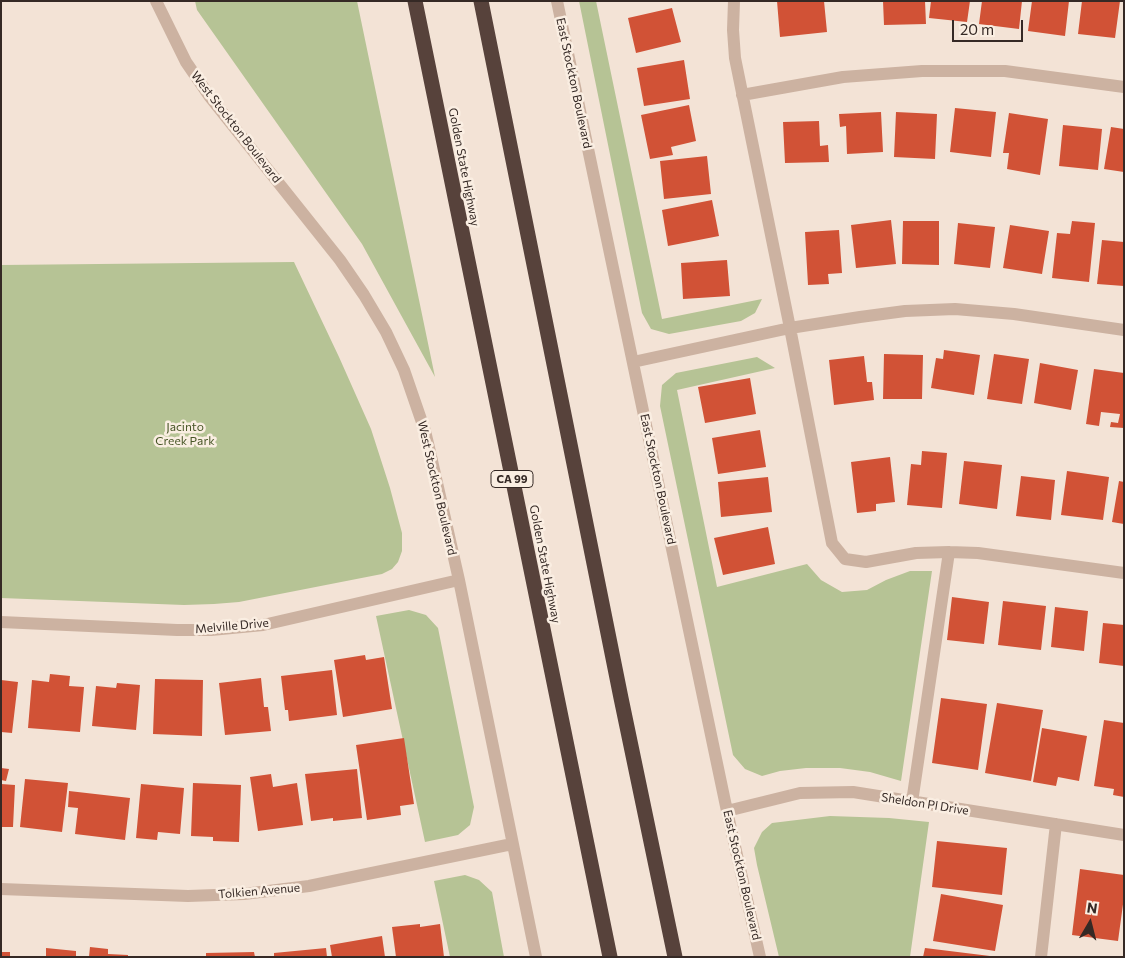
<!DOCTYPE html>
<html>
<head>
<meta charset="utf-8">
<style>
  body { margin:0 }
  #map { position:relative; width:1125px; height:958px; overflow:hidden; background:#f3e3d6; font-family:Commissioner,sans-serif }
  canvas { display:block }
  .frame { position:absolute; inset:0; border:2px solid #352925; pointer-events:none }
  .north { position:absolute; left:1065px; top:898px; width:50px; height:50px; -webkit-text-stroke:4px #faeee2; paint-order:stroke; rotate:8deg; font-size:14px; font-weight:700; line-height:20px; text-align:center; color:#352925 }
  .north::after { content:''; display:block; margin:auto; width:18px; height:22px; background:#352925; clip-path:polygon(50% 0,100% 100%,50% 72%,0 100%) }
  .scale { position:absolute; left:952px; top:20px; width:71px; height:22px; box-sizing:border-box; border:2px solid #352925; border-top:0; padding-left:6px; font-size:15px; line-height:18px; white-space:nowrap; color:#352925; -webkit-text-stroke:4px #faeee2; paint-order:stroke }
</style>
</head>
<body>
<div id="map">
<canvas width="1125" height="958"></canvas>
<div class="frame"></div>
<div class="north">N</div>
<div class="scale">20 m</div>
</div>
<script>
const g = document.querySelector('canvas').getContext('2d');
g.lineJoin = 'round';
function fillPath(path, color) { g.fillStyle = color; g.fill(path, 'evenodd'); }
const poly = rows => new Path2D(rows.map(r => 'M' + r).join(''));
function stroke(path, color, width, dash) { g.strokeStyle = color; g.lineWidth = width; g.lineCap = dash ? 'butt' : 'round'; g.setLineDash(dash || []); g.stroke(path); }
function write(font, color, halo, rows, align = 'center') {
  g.font = font + ' Commissioner,sans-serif'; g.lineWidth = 5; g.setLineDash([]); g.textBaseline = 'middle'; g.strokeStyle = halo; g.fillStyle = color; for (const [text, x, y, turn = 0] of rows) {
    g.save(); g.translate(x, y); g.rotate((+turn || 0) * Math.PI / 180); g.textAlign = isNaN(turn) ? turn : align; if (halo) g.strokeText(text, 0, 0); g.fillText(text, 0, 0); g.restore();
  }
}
const green = poly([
  [195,1,357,1,435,377,362,244,197,10],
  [579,1,596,1,662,319,762,299,755,313,741,321,669,334,651,329,642,313],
  [294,262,339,357,371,429,390,488,402,533,402,551,398,562,392,569,382,574,239,602,214,604,184,605,1,598,1,265],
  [757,357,775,368,677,390,717,587,807,564,821,580,842,592,867,590,886,580,910,571,932,571,901,781,870,772,840,768,806,768,780,771,762,776,745,769,733,755,660,406,662,385,676,373],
  [409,610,426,615,438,628,474,807,470,825,458,835,425,842,376,616],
  [830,816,889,818,929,822,910,957,779,957,757,865,754,848,762,832,772,823],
  [465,875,479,880,492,892,504,957,450,957,434,881]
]);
const building = poly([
  [777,1,824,1,827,32,780,37],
  [883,1,925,1,926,24,884,25],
  [931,1,970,1,967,22,929,18],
  [982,1,1022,1,1019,29,979,24],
  [1032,1,1069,1,1065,36,1028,31],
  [1082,1,1120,1,1115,38,1078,34],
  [672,8,681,42,636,53,628,18],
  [684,60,690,99,644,106,637,68],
  [689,105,696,141,671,147,673,155,650,159,641,115],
  [955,108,996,112,991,157,950,152],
  [881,112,883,152,847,154,846,126,840,127,839,114],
  [896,112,937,114,935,159,894,157],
  [1009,113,1048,119,1040,175,1007,169,1009,153,1003,153],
  [819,121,820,146,828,145,829,162,785,163,783,122],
  [1063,125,1102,129,1098,170,1059,166],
  [1111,127,1124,129,1124,172,1104,169],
  [707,156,711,194,664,199,660,161],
  [712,200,719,236,668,246,662,210],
  [891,220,896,264,856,268,851,225],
  [903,221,939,221,939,265,902,264],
  [1072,221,1095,223,1089,282,1052,278,1057,233,1070,234],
  [958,223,995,227,990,268,954,264],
  [1010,225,1049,231,1042,274,1003,268],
  [839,230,842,273,828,274,829,284,808,285,805,232],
  [1102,240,1124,242,1124,286,1097,284],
  [727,260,730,296,683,299,681,263],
  [944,350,980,355,974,395,931,388,936,358,943,359],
  [884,354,923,355,922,399,883,399],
  [994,354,1029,359,1022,404,987,399],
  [864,356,867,382,872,382,874,400,834,405,829,360],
  [1040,363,1078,370,1071,410,1034,403],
  [1094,369,1124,373,1124,428,1110,427,1111,422,1118,423,1120,414,1101,412,1099,426,1086,424],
  [750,378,756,414,705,423,698,387],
  [760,430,766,467,718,474,712,438],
  [922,451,947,453,942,508,907,505,911,464,921,465],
  [890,457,895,502,876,504,876,511,857,513,851,462],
  [964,461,1002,465,997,509,959,504],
  [1067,471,1109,477,1103,520,1061,515],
  [1021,476,1055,480,1051,520,1016,516],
  [768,477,772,512,721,517,718,482],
  [1119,481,1124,482,1124,524,1112,522],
  [768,527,775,564,723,575,714,538],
  [952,597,989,602,984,644,947,640],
  [1003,601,1046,606,1041,650,998,645],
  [1055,607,1088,611,1084,651,1051,647],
  [1103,623,1124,625,1124,666,1099,663],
  [365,655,366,660,384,657,392,709,343,717,334,660],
  [332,670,337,715,289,721,288,710,285,710,281,676],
  [50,674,70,676,69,686,84,687,80,732,28,728,32,680,49,682],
  [261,678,264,707,268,707,271,731,225,735,219,683],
  [155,679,203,680,202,736,153,734],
  [1,680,18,682,12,733,1,732],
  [117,683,140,685,136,730,92,726,96,686,116,688],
  [941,698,987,704,978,770,932,763],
  [997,703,1043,710,1031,781,985,773],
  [1104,720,1124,723,1124,797,1113,795,1114,789,1094,786],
  [1042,728,1087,736,1079,781,1058,777,1056,786,1033,782],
  [404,738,414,804,400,806,401,815,367,820,356,745],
  [1,768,9,769,6,781,1,780],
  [357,769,362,818,333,821,333,818,311,821,305,774],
  [271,774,273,787,297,783,303,825,258,831,250,777],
  [25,779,68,783,62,832,20,827],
  [193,783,241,785,239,842,213,841,213,837,191,836],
  [1,784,15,785,13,827,1,827],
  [141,784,184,788,180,834,158,832,157,840,136,838],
  [69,791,130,798,125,840,75,834,78,808,68,807],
  [937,841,1007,848,1002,895,932,887],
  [1080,869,1124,875,1124,897,1118,941,1072,935],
  [941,894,1003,905,995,951,933,941],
  [420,924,420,927,440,924,444,957,396,957,392,927],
  [382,936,385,957,332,957,330,945],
  [90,947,108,949,108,954,128,955,128,957,89,957],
  [46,948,76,951,76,957,46,957],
  [326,948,327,957,274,957,274,953],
  [925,948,990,956,990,957,923,957],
  [1,952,10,952,10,957,1,957],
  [254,952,255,957,206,957,206,953]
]);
const minor = poly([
  [156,1,186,62,210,97,340,260,364,295,386,332,404,370,425,431,430,452,459,580,536,957],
  [557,1,727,811,760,957],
  [734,1,733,30,735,58,790,328,832,543,845,559,866,562,916,553,949,552,978,553,1124,573],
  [742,95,843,77,922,71,1005,71,1124,87],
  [633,362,790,328,860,317,905,311,955,309,1014,314,1124,330],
  [1,622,177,630,211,630,263,625,459,580],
  [912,802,949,552],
  [727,811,800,793,853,792,1124,835],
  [1,889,188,896,244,894,309,886,512,844],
  [1041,957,1056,824]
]);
const highway = poly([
  [415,1,610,957],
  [481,1,621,698,675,957]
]);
const shields = [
  [512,479,42]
];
const shieldNames = [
  ["CA 99",512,479]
];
const streetNames = [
  ["East Stockton Boulevard",574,83,78],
  ["West Stockton Boulevard",236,127,52],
  ["Golden State Highway",464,167,79],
  ["East Stockton Boulevard",658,479,78],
  ["West Stockton Boulevard",437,488,77],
  ["Golden State Highway",545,564,79],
  ["Melville Drive",232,626,-5],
  ["Sheldon Pl Drive",925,804,9],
  ["East Stockton Boulevard",742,875,77],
  ["Tolkien Avenue",259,891,-5]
];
const parkNames = [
  ["Jacinto",185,427],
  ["Creek Park",185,441]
];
fillPath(green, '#b6c395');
fillPath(building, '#d15236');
stroke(minor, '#ccb2a1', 12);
stroke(highway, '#57423b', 15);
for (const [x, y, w] of shields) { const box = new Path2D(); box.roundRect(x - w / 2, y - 8.5, w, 17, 4); g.fillStyle = '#faeee2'; g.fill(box); stroke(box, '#352925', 1); }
write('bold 11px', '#352925', null, shieldNames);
write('12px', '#352925', '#faeee2', streetNames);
write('12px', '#475526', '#faeee2', parkNames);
</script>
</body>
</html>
